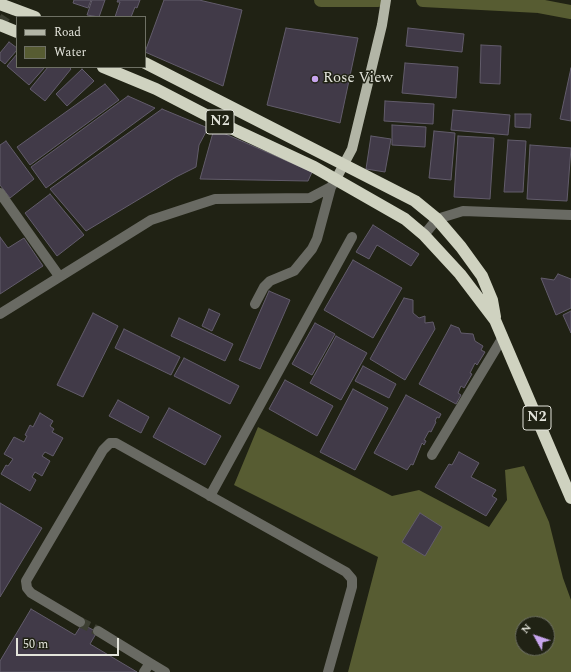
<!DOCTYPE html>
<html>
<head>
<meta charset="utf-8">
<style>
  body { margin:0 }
  #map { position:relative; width:571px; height:672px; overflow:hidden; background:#202214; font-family:Spectral,serif }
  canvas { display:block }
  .legend { position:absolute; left:16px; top:16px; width:130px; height:52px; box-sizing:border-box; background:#202214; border:1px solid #6e7064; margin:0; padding:5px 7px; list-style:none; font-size:12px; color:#e3e4db }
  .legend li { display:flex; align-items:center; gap:8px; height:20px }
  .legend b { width:20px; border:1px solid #6e7064 }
  .north { position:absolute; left:515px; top:616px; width:40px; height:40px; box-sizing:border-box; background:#202214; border:1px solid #6e7064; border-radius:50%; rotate:310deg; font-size:11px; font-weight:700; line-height:16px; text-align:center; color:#e3e4db }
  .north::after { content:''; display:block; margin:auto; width:14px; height:18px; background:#c8a5ee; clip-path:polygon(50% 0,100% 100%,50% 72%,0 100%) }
  .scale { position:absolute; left:16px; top:638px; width:103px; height:18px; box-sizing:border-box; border:2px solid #e3e4db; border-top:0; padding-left:5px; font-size:12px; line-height:14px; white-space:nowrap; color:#e3e4db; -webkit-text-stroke:3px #202214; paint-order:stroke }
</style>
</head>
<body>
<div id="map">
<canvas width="571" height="672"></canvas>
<ul class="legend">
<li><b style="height:5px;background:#b2b5a6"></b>Road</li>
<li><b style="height:11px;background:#575c32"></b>Water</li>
</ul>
<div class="north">N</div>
<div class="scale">50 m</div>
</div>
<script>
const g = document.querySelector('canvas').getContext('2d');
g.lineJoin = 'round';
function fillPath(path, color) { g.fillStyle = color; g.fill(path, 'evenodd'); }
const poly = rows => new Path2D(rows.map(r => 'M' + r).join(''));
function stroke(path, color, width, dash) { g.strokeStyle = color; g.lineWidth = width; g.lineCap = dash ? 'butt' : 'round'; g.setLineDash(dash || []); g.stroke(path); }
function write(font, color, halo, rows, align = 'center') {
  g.font = font + ' Spectral,serif'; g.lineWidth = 3; g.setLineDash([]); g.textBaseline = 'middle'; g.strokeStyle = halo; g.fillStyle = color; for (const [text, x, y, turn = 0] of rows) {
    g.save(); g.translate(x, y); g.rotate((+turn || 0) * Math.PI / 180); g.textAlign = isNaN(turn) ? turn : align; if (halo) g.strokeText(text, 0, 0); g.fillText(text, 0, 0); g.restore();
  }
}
const water = poly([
  [258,427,392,496,419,490,489,527,507,500,505,470,524,466,549,522,563,578,571,600,571,672,348,672,378,557,234,485],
  [523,624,547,624,547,648,523,648]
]);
const canal = poly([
  [321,0,378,0],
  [423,0,539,6,571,12]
]);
const building = poly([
  [74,0,91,0,88,8,73,3,74,0],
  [92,0,105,0,99,17,87,15,92,0],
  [118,0,140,0,137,8,135,7,131,17,115,17,120,2,117,2,118,0],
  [164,0,199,0,242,10,223,86,145,52,164,0],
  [286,28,358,38,340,123,267,105,286,28],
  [408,28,464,34,462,52,406,46,408,28],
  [9,42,17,48,17,50,5,64,0,60,0,53,9,42],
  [481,45,501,46,500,84,480,83,481,45],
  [17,54,17,67,45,67,29,85,7,66,17,54],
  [405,63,458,67,456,98,402,93,405,63],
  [48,67,69,67,71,69,45,101,30,89,48,67],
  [571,68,571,121,560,119,571,68],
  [82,69,94,81,67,106,56,94,82,69],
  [105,84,119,100,30,165,17,147,105,84],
  [128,96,155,108,46,188,31,167,128,96],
  [385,101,434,104,433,124,384,121,385,101],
  [162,109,208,128,199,145,196,167,176,177,86,231,50,189,162,109],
  [453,110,510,115,508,135,451,130,453,110],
  [515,114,531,114,530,128,515,127,515,114],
  [392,125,426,127,425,147,392,145,392,125],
  [214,129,312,172,308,181,200,179,214,129],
  [434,131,455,133,451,180,429,178,434,131],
  [371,136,391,139,385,172,366,169,371,136],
  [458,136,494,138,490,199,454,197,458,136],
  [508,140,526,141,523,192,504,192,508,140],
  [6,141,34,179,10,198,0,185,0,145,6,141],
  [530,145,571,148,567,201,527,199,530,145],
  [50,194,84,235,57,256,25,213,50,194],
  [373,225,419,254,411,266,377,245,369,259,356,252,373,225],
  [0,237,8,248,24,238,43,266,0,294,0,237],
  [353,260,402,288,373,338,324,310,353,260],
  [558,274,571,279,571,308,556,315,541,278,554,280,558,274],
  [269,291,290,300,260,369,239,360,269,291],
  [404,298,413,300,413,313,419,318,425,316,425,323,433,322,435,329,405,380,370,359,404,298],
  [209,309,220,314,212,331,202,326,209,309],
  [571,311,571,333,563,315,571,311],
  [93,313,118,326,83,397,57,385,93,313],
  [179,318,233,344,225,361,171,336,179,318],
  [315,323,335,334,312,375,292,364,315,323],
  [451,325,459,328,461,333,473,334,475,341,483,346,481,350,485,352,477,365,475,363,470,373,472,374,464,388,461,386,458,393,461,395,456,404,419,384,451,325],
  [124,329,180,357,171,375,115,348,124,329],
  [336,336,367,353,341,400,310,383,336,336],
  [184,358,239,386,230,404,174,376,184,358],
  [363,366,396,384,389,398,355,381,363,366],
  [285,380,333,406,317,436,269,409,285,380],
  [353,389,388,408,355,470,320,452,353,389],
  [406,395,441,414,439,418,437,417,435,421,436,422,431,432,429,431,424,440,426,441,424,445,422,443,413,465,411,464,407,470,374,453,406,395],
  [118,400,149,417,141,433,109,416,118,400],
  [169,408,221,436,205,465,153,437,169,408],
  [40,413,53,421,50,426,54,429,52,432,63,438,53,456,45,452,42,456,50,461,42,476,35,472,32,477,36,480,30,491,1,474,6,465,8,466,13,459,4,454,14,437,24,442,27,436,25,435,30,425,33,427,40,413],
  [459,452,479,463,471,477,496,490,492,496,497,499,486,516,435,487,449,464,452,465,459,452],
  [0,503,42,528,0,597,0,503],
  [420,513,442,527,425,556,402,542,420,513],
  [31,609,75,635,82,624,97,632,90,644,137,672,0,672,0,661,31,609]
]);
const minorTunnel = poly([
  [0,25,17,0],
  [80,622,98,631]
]);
const minor = poly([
  [0,193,59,276],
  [424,235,437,219,463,211,571,215],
  [255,304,264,287,270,281,294,271,312,249,317,239,331,187],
  [0,314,151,220,215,199,310,198,331,187,336,179],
  [432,455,503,337],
  [210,496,352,237],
  [80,622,31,593,27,588,26,581,103,450,110,443,116,443,346,572,352,579,352,587,328,672],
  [98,631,150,663],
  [144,672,150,663,165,672]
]);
const major = poly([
  [336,179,352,149,382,25,386,0]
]);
const highway = poly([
  [0,4,35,17],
  [0,25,17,32],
  [145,63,415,201,437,219,461,247,482,276,492,300,495,317],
  [103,67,156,89,237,131,314,167,405,219,424,235,460,274,495,320,571,498]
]);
const markers = [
  [315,79,4,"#c8a5ee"]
];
const shields = [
  [220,122,28],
  [537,418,28]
];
const shieldNames = [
  ["N2",220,122],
  ["N2",537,418]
];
const poiNames = [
  ["Rose View",323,79]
];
fillPath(water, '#575c32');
stroke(canal, '#575c32', 14);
fillPath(building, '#413a48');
stroke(building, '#625c6b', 1);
stroke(minorTunnel, '#3d3f32', 10, [10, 5]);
stroke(minor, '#696a63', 10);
stroke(major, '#b2b5a6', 10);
stroke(highway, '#cfd2c0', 12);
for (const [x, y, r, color] of markers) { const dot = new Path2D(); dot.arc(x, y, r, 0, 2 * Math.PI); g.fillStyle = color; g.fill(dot); stroke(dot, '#202214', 1.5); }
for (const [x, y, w] of shields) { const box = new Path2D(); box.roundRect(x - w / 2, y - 12, w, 24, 3); g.fillStyle = '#202214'; g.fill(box); stroke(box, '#e3e4db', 1); }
write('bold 14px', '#e3e4db', null, shieldNames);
write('15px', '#e3e4db', '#202214', poiNames, 'left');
</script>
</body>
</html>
